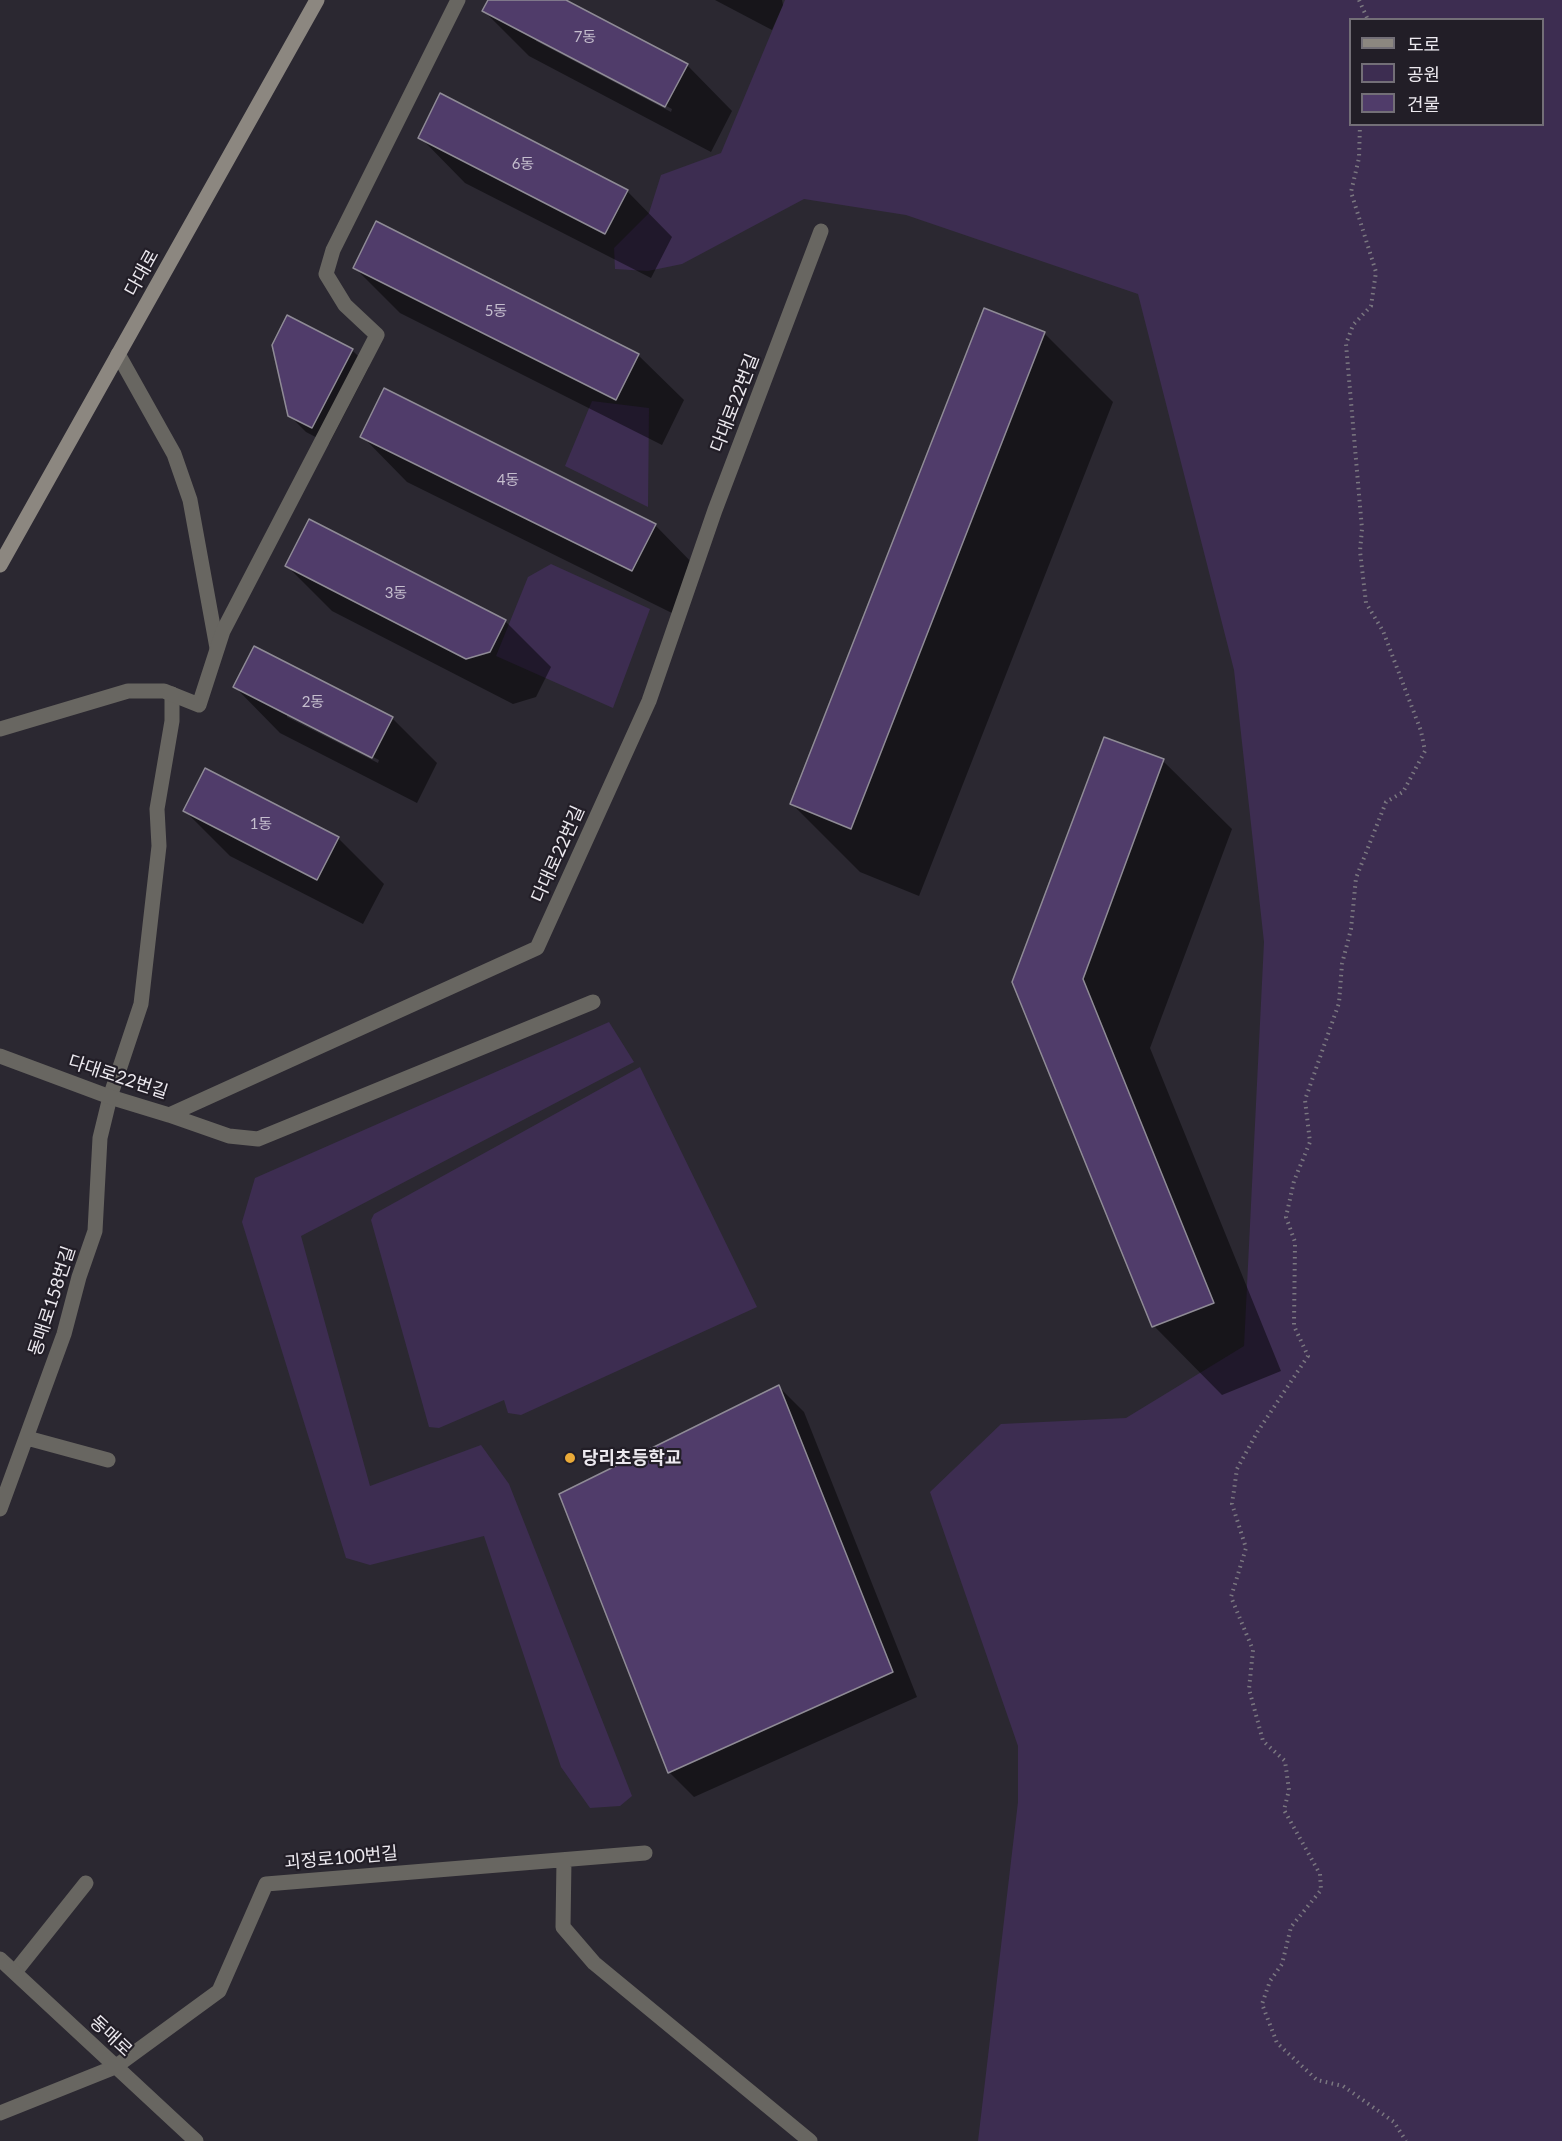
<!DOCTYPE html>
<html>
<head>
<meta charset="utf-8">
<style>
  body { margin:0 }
  #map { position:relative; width:1562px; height:2141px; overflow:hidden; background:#2b2831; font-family:Lato,"Noto Sans KR",sans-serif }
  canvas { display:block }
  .legend { position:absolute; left:1349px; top:18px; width:195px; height:108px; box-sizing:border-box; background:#221e27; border:2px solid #736f77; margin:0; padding:8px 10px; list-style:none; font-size:18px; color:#ece9ef }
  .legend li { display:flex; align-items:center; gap:12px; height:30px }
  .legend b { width:30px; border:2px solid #736f77 }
</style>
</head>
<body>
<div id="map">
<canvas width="1562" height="2141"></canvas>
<ul class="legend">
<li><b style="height:8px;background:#8c8780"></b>도로</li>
<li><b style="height:16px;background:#3d2d51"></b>공원</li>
<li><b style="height:16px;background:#503c6a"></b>건물</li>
</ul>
</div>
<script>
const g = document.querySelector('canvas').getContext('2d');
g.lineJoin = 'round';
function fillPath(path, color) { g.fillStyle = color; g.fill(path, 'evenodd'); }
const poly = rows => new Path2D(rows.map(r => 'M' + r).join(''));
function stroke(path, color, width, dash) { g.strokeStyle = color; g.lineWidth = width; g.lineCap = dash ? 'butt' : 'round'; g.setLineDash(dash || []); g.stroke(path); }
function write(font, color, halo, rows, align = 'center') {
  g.font = font + ' Lato,"Noto Sans KR",sans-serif'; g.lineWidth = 4.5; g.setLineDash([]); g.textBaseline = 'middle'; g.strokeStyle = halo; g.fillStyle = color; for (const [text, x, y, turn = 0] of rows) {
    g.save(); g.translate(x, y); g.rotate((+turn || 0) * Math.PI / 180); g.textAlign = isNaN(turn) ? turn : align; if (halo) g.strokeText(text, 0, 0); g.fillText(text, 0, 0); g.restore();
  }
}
const green = poly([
  [785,0,1562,0,1562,2141,978,2141,1018,1802,1018,1746,930,1492,1001,1424,1126,1418,1244,1346,1264,942,1234,670,1138,294,906,215,804,199,682,264,648,271,615,269,614,248,649,213,661,175,721,153],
  [1350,20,1542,20,1542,124,1350,124],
  [592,401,649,408,648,507,565,466],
  [551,564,650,609,613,708,496,656,528,577],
  [609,1022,634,1062,301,1236,370,1486,481,1445,509,1484,632,1796,620,1806,590,1808,561,1767,484,1536,370,1565,346,1558,242,1222,255,1178],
  [640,1067,757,1307,521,1415,508,1413,504,1400,439,1428,429,1427,371,1220,374,1214]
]);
const shadow = poly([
  [489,0,563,0,687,65,732,111,711,152,529,56,484,11],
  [536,38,672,109,671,112,536,41],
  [715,0,782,0,783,5,772,30],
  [420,137,627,191,672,237,651,278,465,183],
  [355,268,638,355,684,400,662,445,400,313],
  [985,310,1045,334,1113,402,919,896,860,872,792,804],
  [352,350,369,367,329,444,306,432,289,415],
  [362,436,655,525,700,571,678,616,407,482],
  [309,521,505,621,551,667,536,697,513,704,332,611,287,566],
  [235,687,392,718,437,763,417,803,280,733],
  [287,713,379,760,378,763,287,717],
  [1104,739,1163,761,1232,829,1150,1048,1281,1371,1222,1395,1154,1326,1013,982],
  [185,811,338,838,384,884,363,924,230,856],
  [779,1387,804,1412,917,1697,694,1797,669,1772]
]);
const building = poly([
  [488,0,566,0,688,64,665,107,482,11,488,0],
  [440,93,628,190,605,234,418,138,440,93],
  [376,221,639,354,616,400,353,268,376,221],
  [984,308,1045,332,851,829,790,804,984,308],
  [287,315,353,349,312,428,288,416,272,345,287,315],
  [384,388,656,524,632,571,360,437,384,388],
  [309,519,506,620,490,652,466,659,285,566,309,519],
  [254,646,393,717,372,758,233,687,254,646],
  [1104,737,1164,759,1083,979,1214,1303,1152,1327,1012,982,1104,737],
  [205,768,339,837,317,880,183,811,205,768],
  [779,1385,893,1672,668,1773,559,1494,779,1385]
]);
const path = poly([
  [1359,0,1368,20],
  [1360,124,1359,158,1351,192,1376,272,1371,306,1353,325,1346,344,1362,529,1360,551,1366,603,1383,631,1421,731,1425,751,1403,792,1386,802,1356,878,1351,929,1342,964,1339,1003,1305,1100,1310,1142,1294,1181,1286,1217,1295,1242,1294,1326,1308,1356,1258,1431,1237,1469,1232,1504,1246,1548,1231,1597,1253,1650,1249,1689,1263,1741,1285,1761,1289,1790,1284,1810,1320,1874,1321,1890,1291,1927,1282,1964,1270,1981,1262,2004,1277,2043,1317,2080,1343,2086,1394,2122,1406,2141]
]);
const lane = poly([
  [118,354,174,454,190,500,217,648],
  [27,1438,108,1460],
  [0,1509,64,1334,79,1277,95,1231,100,1138,110,1097,141,1004,159,846,157,809,172,721,172,694],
  [15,1972,86,1883]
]);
const street = poly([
  [0,729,128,691,164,691,199,705,223,631,377,335,345,305,326,274,333,250,458,0],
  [0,1056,110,1097,169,1115,537,948,649,701,715,510,821,231],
  [169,1115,229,1136,258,1139,593,1002],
  [564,1860,563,1927,594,1963,810,2141],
  [0,1959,196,2141],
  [0,2113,115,2067,219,1991,266,1884,645,1853]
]);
const secondary = poly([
  [0,565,317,0]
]);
const markers = [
  [570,1458,6,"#eaaa38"]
];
const numberNames = [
  ["7동",585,37],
  ["6동",523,164],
  ["5동",496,311],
  ["4동",508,480],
  ["3동",396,593],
  ["2동",313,702],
  ["1동",261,824]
];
const streetNames = [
  ["다대로",142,273,-61],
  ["다대로22번길",735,403,-69],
  ["다대로22번길",558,854,-66],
  ["다대로22번길",118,1077,18],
  ["동매로158번길",52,1301,-72],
  ["괴정로100번길",341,1858,-5],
  ["동매로",111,2036,43]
];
const poiNames = [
  ["당리초등학교",582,1458]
];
fillPath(green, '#3d2d51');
fillPath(shadow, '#0007');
fillPath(building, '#503c6a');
stroke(building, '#8f8b96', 1.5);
stroke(path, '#7b7880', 4, [1.5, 4.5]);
stroke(lane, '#686661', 15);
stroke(street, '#686661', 15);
stroke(secondary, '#8c8780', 15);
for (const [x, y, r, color] of markers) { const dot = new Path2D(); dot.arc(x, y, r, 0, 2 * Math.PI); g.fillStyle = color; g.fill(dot); stroke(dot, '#221e27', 2); }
write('15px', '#c5bece', null, numberNames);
write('18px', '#ece9ef', '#221e27', streetNames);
write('bold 18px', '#ece9ef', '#221e27', poiNames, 'left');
</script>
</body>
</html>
